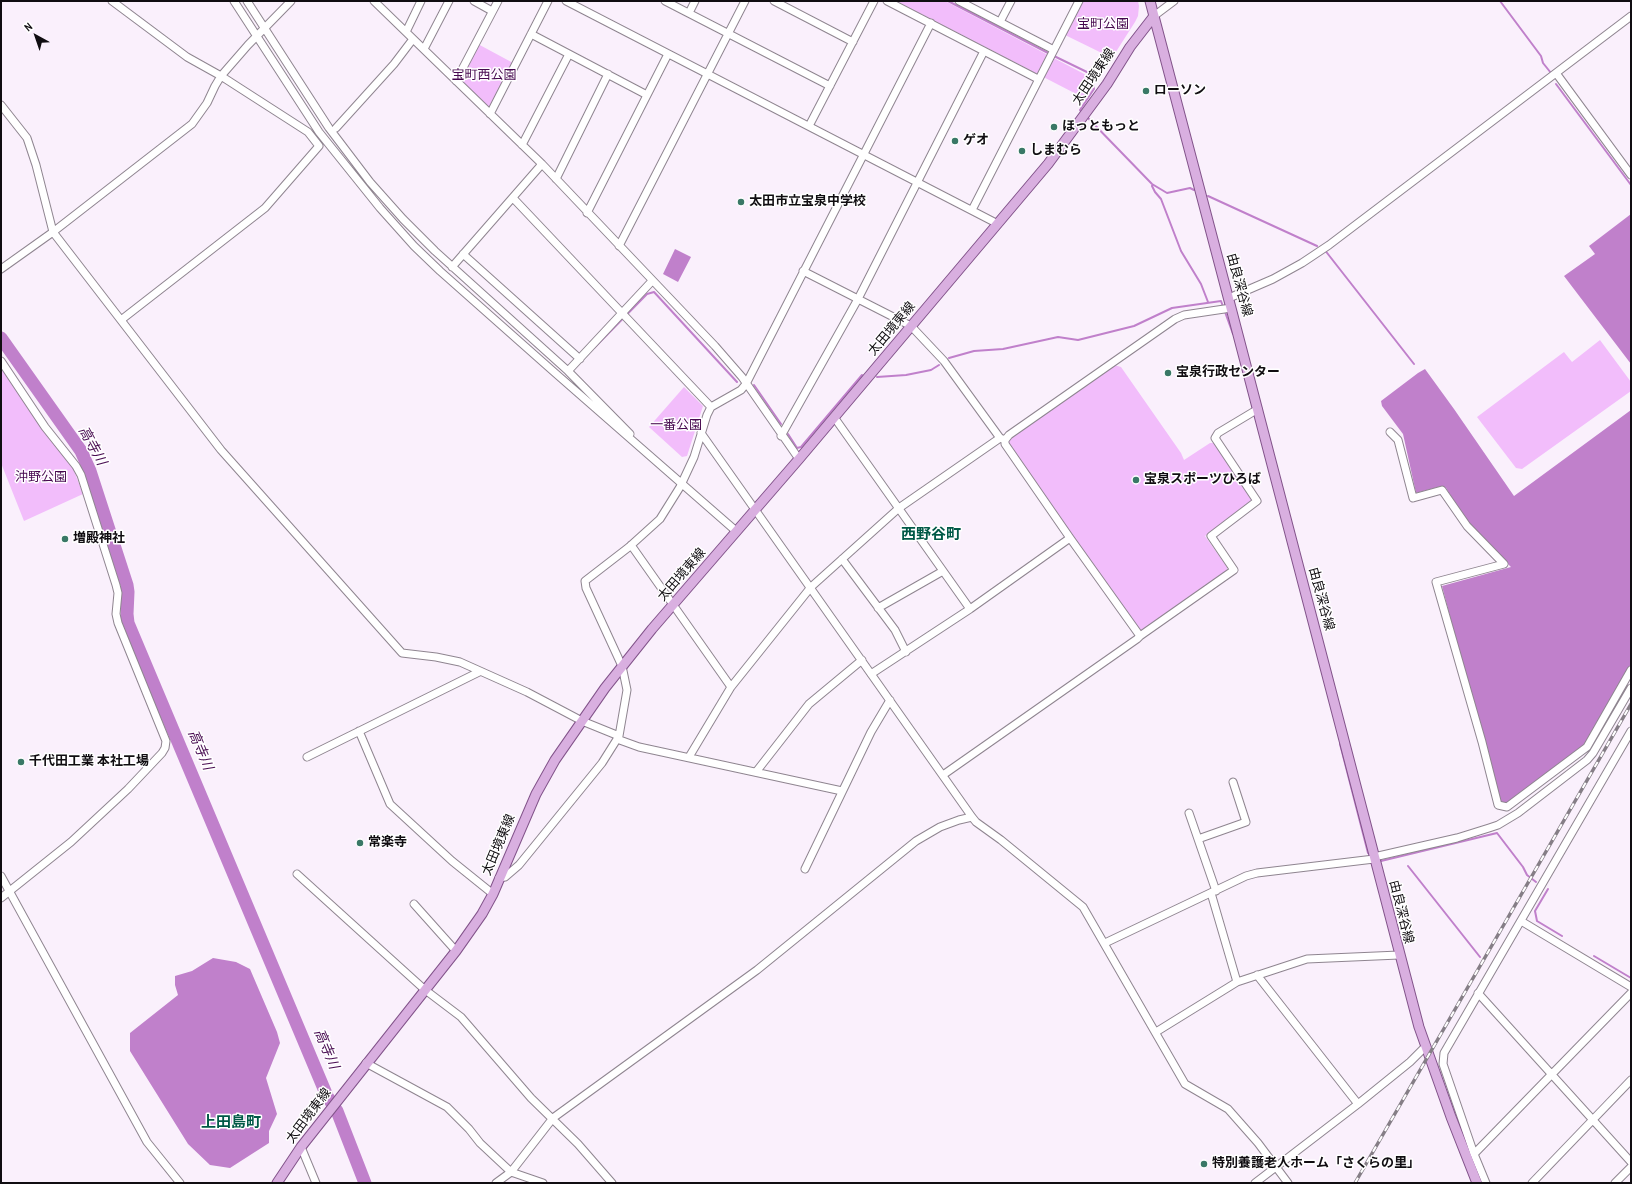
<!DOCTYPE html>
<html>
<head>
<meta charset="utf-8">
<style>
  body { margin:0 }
  #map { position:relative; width:1632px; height:1184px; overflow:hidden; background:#faf0fc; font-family:"Archivo Narrow",sans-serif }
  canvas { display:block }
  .frame { position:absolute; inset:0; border:2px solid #100d11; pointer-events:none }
  .north { position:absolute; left:16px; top:16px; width:40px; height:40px; -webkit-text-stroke:3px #fff; paint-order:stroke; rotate:320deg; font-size:11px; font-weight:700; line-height:16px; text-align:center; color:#100d11 }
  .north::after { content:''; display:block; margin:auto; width:14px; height:18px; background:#100d11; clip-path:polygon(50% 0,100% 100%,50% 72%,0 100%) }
</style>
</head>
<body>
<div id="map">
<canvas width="1632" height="1184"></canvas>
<div class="frame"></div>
<div class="north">N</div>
</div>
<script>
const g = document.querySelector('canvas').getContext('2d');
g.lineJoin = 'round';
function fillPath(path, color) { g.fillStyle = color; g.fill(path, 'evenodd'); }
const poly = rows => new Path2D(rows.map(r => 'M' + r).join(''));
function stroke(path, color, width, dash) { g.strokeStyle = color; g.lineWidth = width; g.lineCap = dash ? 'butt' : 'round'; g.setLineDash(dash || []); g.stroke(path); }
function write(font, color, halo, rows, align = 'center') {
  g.font = font + ' "Archivo Narrow","Noto Sans JP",sans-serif'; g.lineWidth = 3; g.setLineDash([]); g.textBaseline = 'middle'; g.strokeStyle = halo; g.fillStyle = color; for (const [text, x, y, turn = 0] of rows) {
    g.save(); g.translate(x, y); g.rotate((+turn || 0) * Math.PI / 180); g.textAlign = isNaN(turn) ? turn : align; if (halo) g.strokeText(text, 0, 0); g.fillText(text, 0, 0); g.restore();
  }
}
const green = poly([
  [896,1,945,1,1090,77,1093,89,1086,99],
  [1083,1,1138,1,1139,6,1138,16,1135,22,1112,58,1065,35],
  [476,43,515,64,490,114,456,81],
  [1600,340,1631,382,1631,391,1522,469,1516,468,1477,417,1564,352,1572,362],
  [1,365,43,430,73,468,83,494,24,521,1,463],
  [1114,365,1121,367,1181,453,1184,460,1210,443,1214,443,1253,500,1252,503,1205,536,1227,567,1227,571,1142,631,1138,630,1008,444,1009,440],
  [684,387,703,406,687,456,682,457,649,427]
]);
const water = poly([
  [1631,214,1631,364,1564,276,1595,254,1589,246],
  [675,249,691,257,678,282,663,274],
  [1425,369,1454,409,1514,496,1631,410,1631,666,1585,746,1507,805,1499,803,1442,586,1511,567,1470,527,1446,488,1442,486,1416,493,1403,434,1382,406,1381,401,1418,373],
  [213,958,236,962,250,969,277,1032,280,1043,266,1078,277,1114,269,1131,269,1143,230,1168,210,1165,188,1144,130,1051,130,1033,178,995,175,985,175,976,192,971]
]);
const stream = poly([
  [948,1,1050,54],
  [1500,1,1541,56,1543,63,1551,73],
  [1054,56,1091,74,1094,89,1080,110,1082,113],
  [1556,84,1631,185],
  [1087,117,1152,184,1167,193,1190,188,1194,190],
  [1152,186,1155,192,1161,199,1181,251,1201,284,1208,302],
  [1208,196,1317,246],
  [1324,249,1414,364],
  [594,348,647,294,654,292,737,382],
  [949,358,974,351,1003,349,1058,337,1078,340,1134,326,1172,308,1221,301,1233,334],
  [877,377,906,375,931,370,939,365],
  [754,385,781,424],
  [788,434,797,448,801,447,862,375],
  [1340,744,1368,853],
  [1497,833,1523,867,1527,875,1536,882],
  [1381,861,1497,833],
  [1408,866,1480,957],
  [1548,889,1535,911,1537,921,1562,936],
  [1594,956,1631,978]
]);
const river = poly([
  [1,338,81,451,90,471,127,585,128,592,127,614,128,623,327,1096,337,1111,365,1183]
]);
const minor = poly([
  [112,1,187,57,221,76,308,132,319,146,265,208,121,320],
  [234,1,319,132,380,208,414,246,440,271,554,372,736,531],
  [247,1,329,128,370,182,403,219,435,251,568,371,630,434],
  [374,1,542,164,715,346,742,377,799,459],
  [474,1,492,11],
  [566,1,998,224],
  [665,1,830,86],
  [774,1,853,42],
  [887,1,1038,79],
  [959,1,1054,50],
  [689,13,695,1],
  [1154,16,1174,1],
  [1000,22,1011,1],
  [406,32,421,1],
  [531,34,647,95],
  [424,49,449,1],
  [1556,73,1631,175],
  [456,81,498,1],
  [1,105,27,138,36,165,53,232,221,450,402,653,436,657,460,662,527,692,582,721,619,736],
  [490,114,548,1],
  [809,126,874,1],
  [336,128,394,64,413,39],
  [522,145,569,54],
  [556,179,608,74],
  [513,198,711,407],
  [972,210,1079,1],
  [587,213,668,54],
  [619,246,745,1],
  [463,254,580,359],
  [452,267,542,164],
  [1,269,53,232,192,124,207,103,215,86,221,76,248,45,291,1],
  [803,271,911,326,944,361,1000,438],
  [1229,298,1273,279,1302,263,1329,245,1631,16],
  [1231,308,1184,315,1175,319,1009,435,1005,440,1005,444,1070,538,1140,636,1234,570,1211,536,1257,501,1215,438,1218,433,1258,409],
  [1,361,45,427,76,466,81,475,116,585,118,593,116,614,118,623,166,741,165,748,162,753,128,789,71,842,1,898],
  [568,371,652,281],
  [834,417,970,609],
  [1390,432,1398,440,1413,498,1442,490,1467,526,1504,564,1436,582,1482,742,1498,805,1507,807,1587,747,1631,670],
  [701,433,972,817,976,822,1001,840,1083,907,1185,1084,1228,1109,1258,1143,1288,1183],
  [781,436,858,299,984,51],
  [631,545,731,687],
  [842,559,895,630,906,652],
  [878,608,943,571],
  [871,674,970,609,1070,538],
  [359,731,390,804,452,861,493,894],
  [617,739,639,747,842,791],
  [307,757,479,672],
  [689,757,731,687,811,587,899,508,1000,438,1005,440],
  [756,772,809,704,862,660],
  [943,775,1137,639,1140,636],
  [1189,813,1216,891],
  [1198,839,1246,822,1233,782],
  [1374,857,1457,838,1489,828,1498,825,1518,813,1587,760,1593,753,1631,688],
  [805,869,871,732,890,700],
  [297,874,424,989,461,1017,531,1098,578,1144,612,1183],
  [1,876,147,1142,180,1183],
  [499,878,505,877,519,865,602,763,619,736,627,690,622,666,586,588,585,581,629,547,660,519,680,487,694,457,707,415,711,407,741,390,746,384,931,23],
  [1211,893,1237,982],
  [414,904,456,951],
  [1521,921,1631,987],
  [1105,943,1246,876,1257,873,1374,859],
  [1257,975,1358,1104],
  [1478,993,1631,1162],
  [1156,1032,1237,982,1307,959,1399,955],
  [366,1063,447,1107,469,1129,480,1143,511,1172,543,1183],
  [301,1147,316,1183],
  [1474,1154,1631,993],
  [496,1183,511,1172,553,1118,757,970,916,841,940,827,959,820,972,817],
  [1255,1183,1358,1104,1410,1062,1426,1046],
  [1486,1183,1474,1154,1443,1064,1444,1053,1631,731],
  [1532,1183,1631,1080],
  [1615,1183,1631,1167]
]);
const major = poly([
  [1150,1,1231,308,1419,1027,1451,1117,1477,1183],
  [277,1183,301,1147,456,951,482,914,493,894,536,794,555,760,605,688,652,629,799,459,1048,164,1107,84,1130,47,1154,16]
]);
const rail = poly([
  [1355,1183,1631,704]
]);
const markers = [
  [1146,91,4,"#397866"],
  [1054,127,4,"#397866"],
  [955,141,4,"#397866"],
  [1022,151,4,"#397866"],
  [741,202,4,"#397866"],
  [1168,373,4,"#397866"],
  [1136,480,4,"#397866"],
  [65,539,4,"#397866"],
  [21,762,4,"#397866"],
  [360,843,4,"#397866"],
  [1204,1164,4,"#397866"]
];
const parkNames = [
  ["宝町公園",1103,25],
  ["宝町西公園",484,76],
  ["一番公園",676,426],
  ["沖野公園",41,478]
];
const streetNames = [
  ["太田境東線",1094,77,-56],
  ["由良深谷線",1239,285,75],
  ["太田境東線",892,329,-50],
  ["太田境東線",682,575,-49],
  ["由良深谷線",1321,599,75],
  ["太田境東線",499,845,-67],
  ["由良深谷線",1401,912,76],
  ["太田境東線",309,1116,-53]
];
const poiNames = [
  ["ローソン",1154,91],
  ["ほっともっと",1062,127],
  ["ゲオ",963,141],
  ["しまむら",1030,151],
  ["太田市立宝泉中学校",749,202],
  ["宝泉行政センター",1176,373],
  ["宝泉スポーツひろば",1144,480],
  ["増殿神社",73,539],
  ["千代田工業 本社工場",29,762],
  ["常楽寺",368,843],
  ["特別養護老人ホーム「さくらの里」",1212,1164]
];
const waterNames = [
  ["高寺川",92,446,61],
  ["高寺川",200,750,67],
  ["高寺川",326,1049,67]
];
const quarterNames = [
  ["西野谷町",931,535],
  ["上田島町",231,1123]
];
fillPath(green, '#f2bdfb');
fillPath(water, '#c080cb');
stroke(stream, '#c080cb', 2);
stroke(river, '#c080cb', 13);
stroke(minor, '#8f8590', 9);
stroke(major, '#82538a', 11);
stroke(minor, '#fff', 7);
stroke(major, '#d9afe0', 9);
stroke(rail, '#857e86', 3.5);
stroke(rail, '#fff', 2, [6]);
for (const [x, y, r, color] of markers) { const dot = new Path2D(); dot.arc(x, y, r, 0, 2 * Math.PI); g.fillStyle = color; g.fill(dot); stroke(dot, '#fff', 1.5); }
write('13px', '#46084f', '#fff', parkNames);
write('13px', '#100d11', '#fff', streetNames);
write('bold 13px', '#100d11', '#fff', poiNames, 'left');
write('italic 14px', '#490c52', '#fff', waterNames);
write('bold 15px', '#015947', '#fff', quarterNames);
</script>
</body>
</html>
